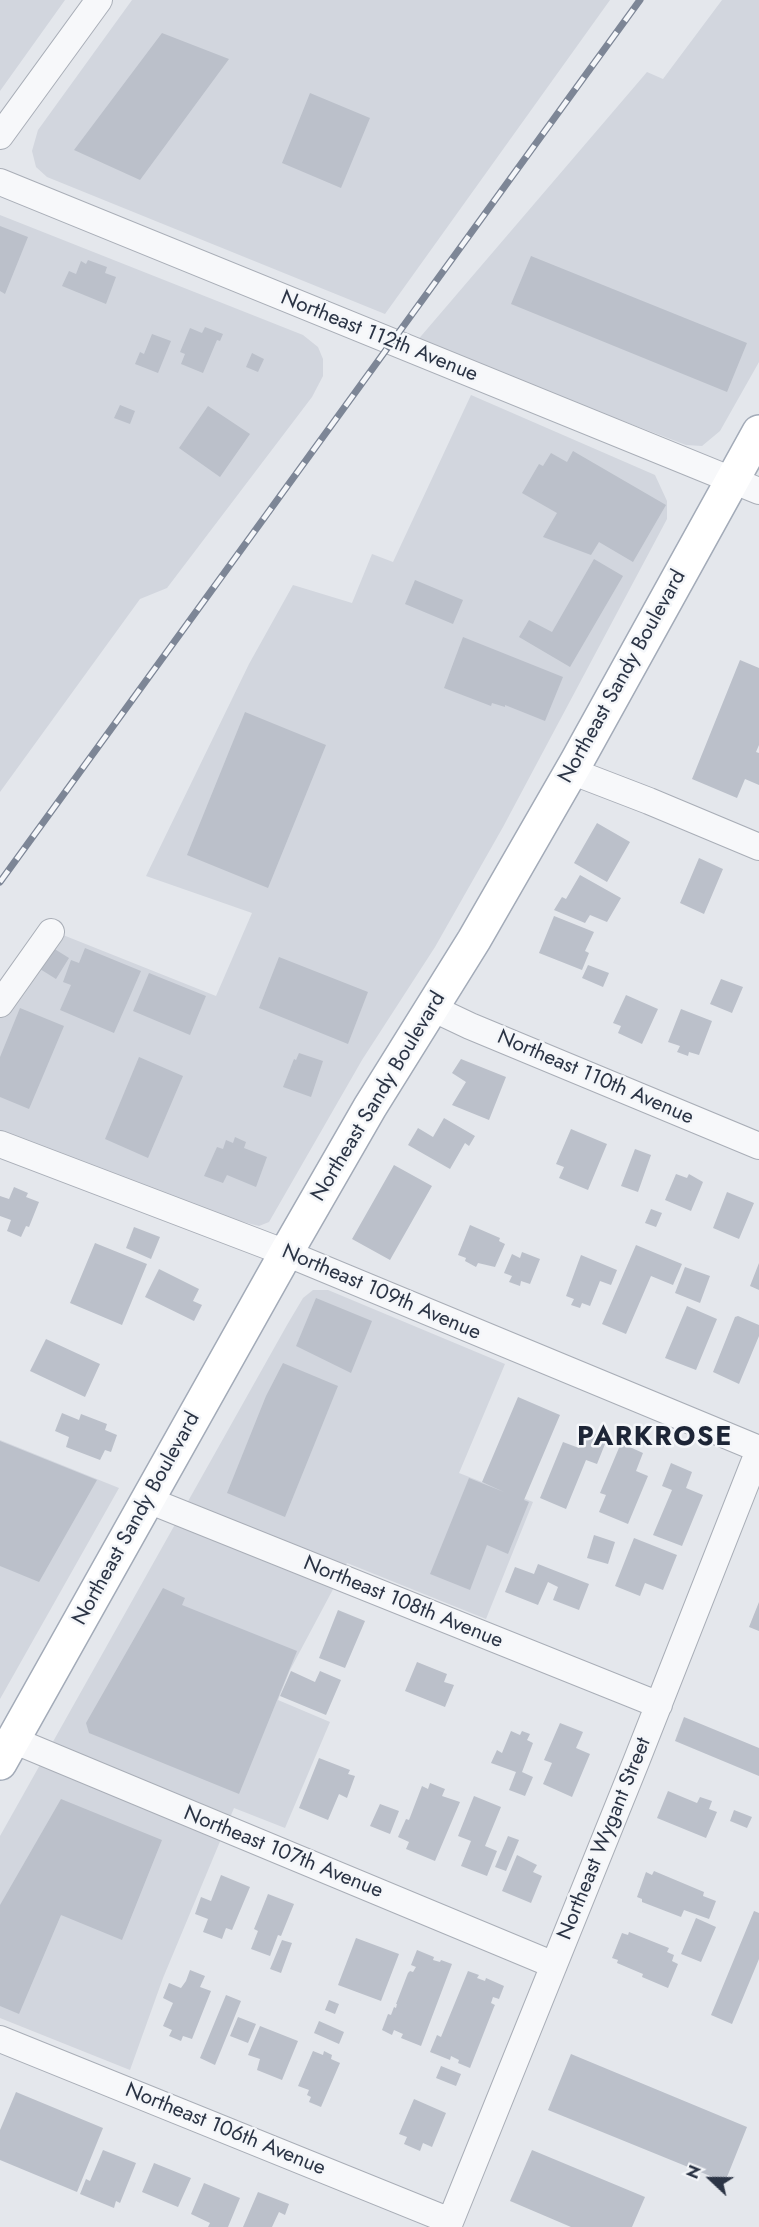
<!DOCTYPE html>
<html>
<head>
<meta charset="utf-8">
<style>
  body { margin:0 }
  #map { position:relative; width:759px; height:2227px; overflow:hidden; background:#e4e7ec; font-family:Jost,sans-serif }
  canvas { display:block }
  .north { position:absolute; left:681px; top:2149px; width:60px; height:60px; -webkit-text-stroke:4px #f4f6f9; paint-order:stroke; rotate:292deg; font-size:16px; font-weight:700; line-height:24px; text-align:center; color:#2b3445 }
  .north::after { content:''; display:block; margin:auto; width:21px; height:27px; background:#2b3445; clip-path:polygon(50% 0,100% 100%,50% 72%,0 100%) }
</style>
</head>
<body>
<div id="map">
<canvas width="759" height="2227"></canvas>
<div class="north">N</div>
</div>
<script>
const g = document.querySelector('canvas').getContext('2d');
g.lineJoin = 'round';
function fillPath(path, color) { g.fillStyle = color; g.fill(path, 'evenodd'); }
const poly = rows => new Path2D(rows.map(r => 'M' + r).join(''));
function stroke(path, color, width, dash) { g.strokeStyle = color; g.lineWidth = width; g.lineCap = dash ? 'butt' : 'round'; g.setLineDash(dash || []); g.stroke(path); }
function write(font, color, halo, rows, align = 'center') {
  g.font = font + ' Jost,sans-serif'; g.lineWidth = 5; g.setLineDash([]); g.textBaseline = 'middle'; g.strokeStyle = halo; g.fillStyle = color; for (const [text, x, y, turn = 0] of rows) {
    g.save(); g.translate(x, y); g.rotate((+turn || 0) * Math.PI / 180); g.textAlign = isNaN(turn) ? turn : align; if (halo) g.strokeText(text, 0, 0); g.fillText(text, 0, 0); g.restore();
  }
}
const built = poly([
  [0,0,65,0,0,91],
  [132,0,610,0,385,314,47,177,36,167,32,151,38,130],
  [722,0,759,0,759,362,720,431,702,446,686,445,416,342,647,72,663,79],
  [0,215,303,335,318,347,323,359,323,376,312,397,167,588,140,599,0,792],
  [471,395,655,475,667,501,667,519,503,827,435,947,362,1060,269,1222,259,1226,224,1217,0,1131,0,1017,58,933,216,996,252,913,146,876,249,664,293,585,352,603,372,554,393,562],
  [313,1290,328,1290,505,1364,459,1473,533,1502,486,1619,347,1563,290,1670,278,1700,330,1722,285,1828,234,1808,163,1978,130,2070,0,2018,0,1836,287,1325,303,1298],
  [0,1440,119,1488,0,1699]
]);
const building = poly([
  [162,33,229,59,140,180,74,150],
  [310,93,370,118,341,188,282,163],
  [0,226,28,237,5,294,0,291],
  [531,256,747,343,727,392,511,304],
  [88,260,107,267,105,273,116,277,106,304,62,286,69,271,76,274,81,261,86,264],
  [205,327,223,334,220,341,217,340,203,373,181,364,185,354,180,352,190,328,202,333],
  [152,334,171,341,158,373,135,364,140,352,144,354],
  [252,353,264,359,258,372,246,367],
  [120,405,135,411,130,424,114,418],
  [208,406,250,434,220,477,179,448],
  [573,451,666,505,633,562,599,542,591,555,543,537,557,513,522,493,539,464,543,466,551,453,567,462],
  [594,559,623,576,570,667,519,637,529,620,552,632],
  [415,580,463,600,453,624,405,604],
  [463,637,563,677,545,721,505,705,505,707,492,703,491,706,444,688],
  [740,660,759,668,759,745,756,752,759,753,759,785,745,779,737,798,692,779],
  [245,712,326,745,268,888,187,855],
  [597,823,630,842,607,882,574,863],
  [699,858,723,869,704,914,680,903],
  [580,875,621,898,607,922,590,915,585,923,554,910,562,897,566,899],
  [554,916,594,932,585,951,589,953,582,970,539,953],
  [53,948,69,958,56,979,40,969],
  [85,948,141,971,114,1033,60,1010,71,985,63,982,71,960,79,963],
  [279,957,368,992,348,1044,259,1008],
  [588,965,609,973,603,987,582,978],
  [149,973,206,996,190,1035,133,1011],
  [721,979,743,987,732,1013,710,1004],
  [626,995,658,1009,642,1044,618,1033,621,1026,613,1023],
  [20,1008,64,1026,29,1109,0,1097,0,1057],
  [681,1009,712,1021,699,1055,689,1052,688,1056,677,1052,680,1046,668,1042],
  [299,1053,323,1061,311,1097,283,1087,294,1059,296,1060],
  [139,1057,183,1076,148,1158,105,1139],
  [461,1059,506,1077,489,1120,452,1105,466,1082,452,1073],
  [444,1118,475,1136,469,1146,465,1143,450,1169,408,1145,418,1128,433,1137],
  [571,1129,607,1144,588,1190,559,1178,564,1167,556,1164],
  [235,1137,246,1142,244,1148,267,1157,256,1187,227,1175,223,1183,204,1176,217,1147,223,1149,226,1140,233,1143],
  [635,1149,651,1155,638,1192,621,1186],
  [394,1165,432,1186,390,1260,352,1239],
  [676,1174,687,1178,689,1174,703,1182,691,1211,665,1200],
  [14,1187,28,1193,26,1197,39,1202,29,1227,26,1226,21,1237,7,1231,11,1220,0,1216,0,1196,9,1199],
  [727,1192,754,1203,739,1239,713,1228],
  [651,1209,662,1213,656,1227,645,1223],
  [470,1225,500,1238,499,1241,505,1244,495,1267,478,1263,476,1267,465,1261,466,1258,458,1255],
  [134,1227,160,1237,151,1259,126,1248],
  [95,1243,147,1264,122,1325,70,1303],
  [636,1245,682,1264,673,1285,651,1276,626,1334,602,1324],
  [522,1252,540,1259,530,1284,521,1281,520,1286,509,1282,512,1276,504,1273,512,1254,520,1258],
  [581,1255,617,1270,611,1285,600,1281,590,1306,582,1303,580,1308,571,1305,574,1299,566,1296],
  [759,1263,759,1290,750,1286],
  [685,1267,710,1276,700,1303,675,1293],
  [159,1269,199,1289,193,1301,202,1305,194,1321,145,1297],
  [316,1298,372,1321,351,1373,296,1346],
  [687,1306,717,1319,696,1370,665,1358],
  [738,1316,759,1325,759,1336,739,1384,713,1372,735,1317],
  [46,1339,100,1364,85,1397,30,1371],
  [283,1363,338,1386,285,1517,227,1493,266,1396],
  [518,1397,560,1415,524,1500,529,1502,508,1554,487,1545,470,1590,430,1574,469,1478,504,1492,482,1482],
  [62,1413,79,1420,81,1414,107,1424,105,1430,117,1435,111,1452,105,1450,100,1460,66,1447,69,1437,55,1431],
  [586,1430,607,1439,597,1464,586,1460,566,1509,540,1498,563,1442,579,1448],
  [0,1441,97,1480,39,1582,0,1566],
  [621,1443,643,1453,636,1471,648,1476,628,1524,599,1512,606,1495,600,1493],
  [671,1463,692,1472,686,1488,703,1495,682,1546,653,1535,672,1490,662,1486],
  [594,1535,615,1542,608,1564,587,1558],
  [634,1538,677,1555,663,1590,645,1583,640,1596,615,1586],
  [538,1564,589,1584,579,1610,553,1600,558,1587,548,1582,538,1605,505,1592,515,1567,534,1574],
  [163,1588,185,1598,182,1605,297,1651,239,1794,89,1733,86,1723],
  [759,1602,759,1631,749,1627],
  [338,1610,365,1621,345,1668,319,1658],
  [417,1662,447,1674,444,1682,454,1685,445,1707,405,1691],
  [291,1671,315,1682,320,1671,341,1680,326,1715,280,1696],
  [684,1717,759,1748,759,1776,675,1741],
  [560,1723,583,1732,576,1748,590,1754,572,1797,543,1784,552,1763,544,1760],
  [511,1731,520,1735,522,1731,530,1734,527,1740,533,1743,522,1772,533,1777,525,1796,509,1790,516,1772,491,1763,497,1750,502,1753],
  [319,1758,350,1770,348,1774,355,1776,347,1798,339,1794,328,1820,299,1808],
  [430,1783,445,1789,442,1796,460,1802,435,1861,406,1849,409,1842,398,1837,406,1819,409,1820,422,1786,428,1789],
  [668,1791,697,1803,700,1797,712,1801,709,1809,717,1812,706,1838,657,1818],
  [474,1796,501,1807,485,1846,497,1851,487,1876,461,1866,471,1841,458,1836],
  [61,1799,162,1840,122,1940,61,1915,19,2014,0,2006,0,1905],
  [380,1804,399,1811,390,1834,370,1826],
  [734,1810,752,1817,747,1828,730,1821],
  [508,1836,519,1840,506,1871,495,1867],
  [517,1855,537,1865,533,1872,542,1876,531,1903,502,1891],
  [654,1871,704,1892,703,1896,716,1901,709,1919,684,1910,681,1917,642,1902,642,1899,637,1897,646,1872,652,1875],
  [221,1875,250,1887,232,1930,226,1928,222,1939,203,1932,208,1919,195,1914,201,1897,211,1901],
  [268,1894,294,1904,281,1936,278,1935,270,1956,251,1949,258,1931,254,1929],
  [754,1911,759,1913,759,1959,732,2024,711,2015],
  [696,1918,716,1927,701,1962,681,1954],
  [629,1932,669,1948,667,1952,674,1955,672,1961,678,1964,668,1988,642,1977,643,1974,617,1963,618,1960,612,1958,622,1933,628,1935],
  [356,1938,399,1954,381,2001,338,1985],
  [282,1940,292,1943,281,1973,270,1969],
  [417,1950,434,1957,433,1960,440,1962,441,1960,452,1964,421,2046,401,2038,403,2034,394,2030,392,2035,382,2030,388,2014,391,2015,394,2007,396,2008,397,2004,396,2004,408,1973,410,1971,413,1972,416,1967,411,1965],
  [190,1970,205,1976,200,1987,211,1991,192,2039,183,2036,181,2041,169,2036,172,2030,163,2026,173,2003,163,1998,169,1983,181,1988,186,1981],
  [468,1971,479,1975,477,1978,485,1981,486,1978,504,1986,499,1999,493,1997,491,2003,495,2005,494,2007,470,2068,458,2063,459,2060,451,2056,450,2060,430,2052,437,2035,441,2037],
  [226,1995,241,2001,215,2065,200,2058],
  [329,2000,339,2004,335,2014,325,2010],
  [238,2017,256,2024,248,2043,230,2036],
  [319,2021,344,2032,339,2044,314,2033],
  [260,2026,298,2041,282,2080,257,2070,260,2059,248,2055],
  [313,2051,323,2055,324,2051,332,2055,331,2059,340,2063,321,2107,309,2102,311,2097,307,2095,309,2090,298,2086],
  [571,2054,747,2127,725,2182,548,2110],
  [441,2066,461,2074,456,2086,436,2078],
  [16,2092,103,2128,77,2192,0,2160,0,2130],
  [414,2099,446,2113,432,2147,423,2143,420,2151,404,2144,407,2137,399,2134],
  [103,2150,136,2163,120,2203,116,2201,114,2208,80,2194,86,2179,90,2181],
  [532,2150,645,2197,632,2227,571,2227,510,2201],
  [154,2163,191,2178,178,2207,142,2192],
  [204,2183,240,2198,228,2227,208,2227,210,2223,191,2214],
  [258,2192,289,2204,285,2215,279,2212,272,2227,243,2227]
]);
const minor = poly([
  [0,136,99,0],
  [0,182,759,491],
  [571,771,649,801,759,847],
  [0,1004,51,932],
  [432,1008,470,1026,759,1146],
  [0,1144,286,1253,759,1449],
  [148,1500,659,1705],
  [13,1740,554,1965],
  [0,2039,450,2221],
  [448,2227,636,1762,759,1450]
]);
const major = poly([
  [0,1763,286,1253,370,1107,474,940,577,761,759,432]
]);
const rail = poly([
  [0,882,640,0]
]);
const streetNames = [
  ["Northeast 112th Avenue",379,337,22],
  ["Northeast Sandy Boulevard",623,677,-61],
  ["Northeast 110th Avenue",595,1078,23],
  ["Northeast Sandy Boulevard",379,1097,-59],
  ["Northeast 109th Avenue",381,1293,23],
  ["Northeast Sandy Boulevard",137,1519,-61],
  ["Northeast 108th Avenue",403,1603,22],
  ["Northeast Wygant Street",605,1839,-68],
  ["Northeast 107th Avenue",283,1853,22],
  ["Northeast 106th Avenue",225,2130,22]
];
const districtNames = [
  ["PARKROSE",655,1438]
];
fillPath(built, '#d2d6de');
fillPath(building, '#bbc0ca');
stroke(minor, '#a9aeb7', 28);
stroke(major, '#a3abb8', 36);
stroke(minor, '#f7f8fa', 26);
stroke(major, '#fff', 33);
stroke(rail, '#7d8696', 7);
stroke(rail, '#f4f6f9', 4.5, [14]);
write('21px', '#2b3445', '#f4f6f9', streetNames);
g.letterSpacing = '1.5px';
write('bold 27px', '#1d2536', '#f4f6f9', districtNames);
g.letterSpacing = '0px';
</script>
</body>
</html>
